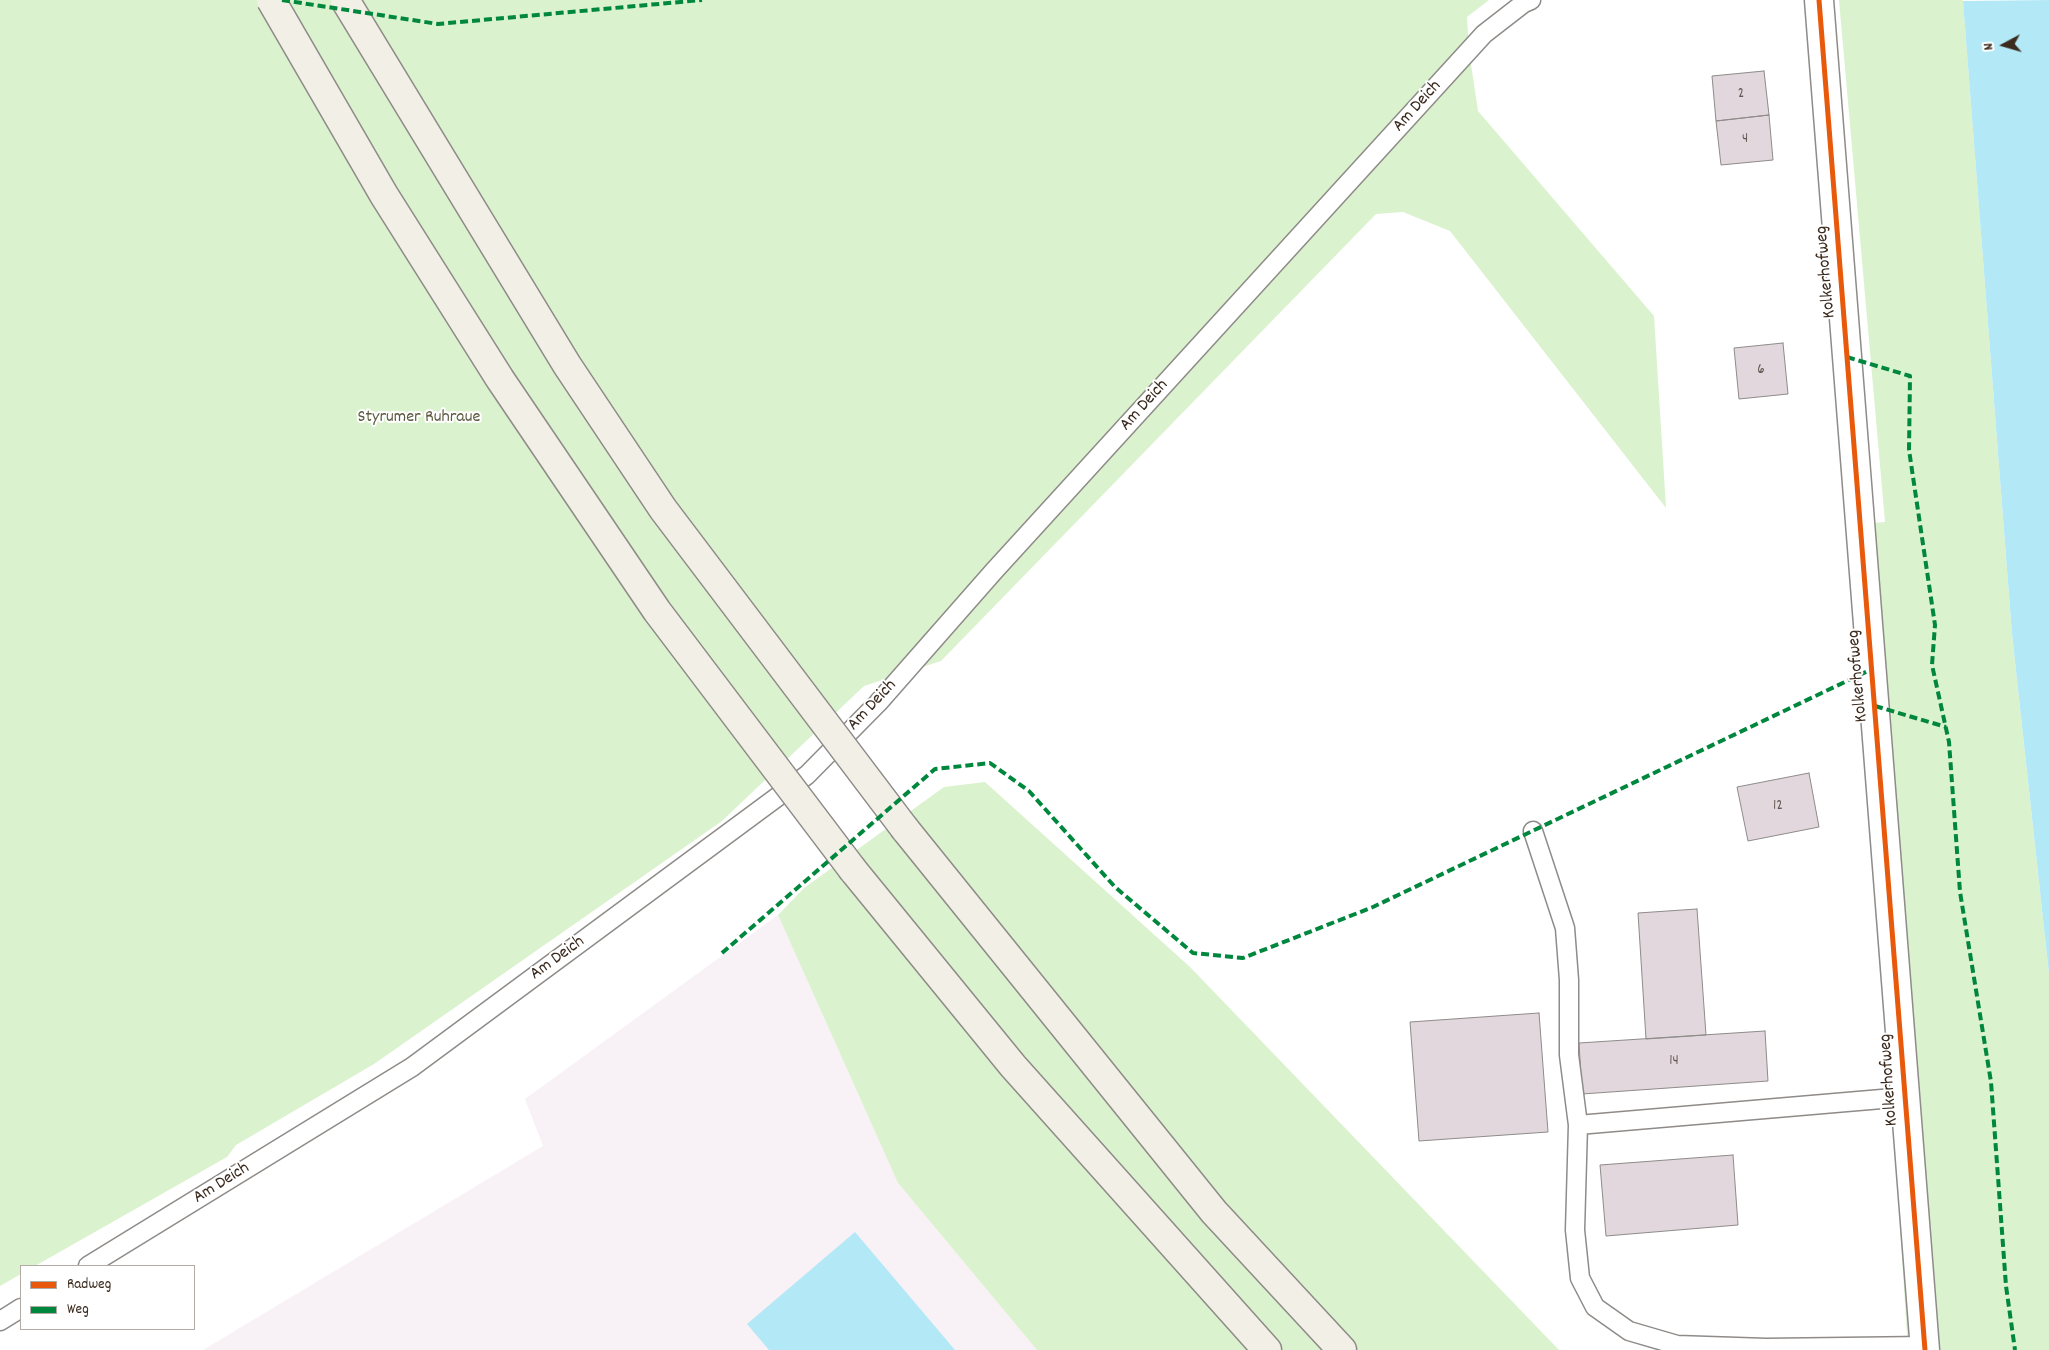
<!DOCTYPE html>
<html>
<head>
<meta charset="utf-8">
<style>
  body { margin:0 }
  #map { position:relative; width:2049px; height:1350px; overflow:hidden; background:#fff; font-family:Dekko,sans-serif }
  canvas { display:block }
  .legend { position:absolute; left:20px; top:1265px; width:175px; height:65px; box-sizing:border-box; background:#fff; border:1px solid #b1aaa5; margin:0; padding:6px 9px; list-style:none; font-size:15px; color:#3b2a1e }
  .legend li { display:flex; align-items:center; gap:10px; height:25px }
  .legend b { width:25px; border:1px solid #b1aaa5 }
  .north { position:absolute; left:1979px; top:20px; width:50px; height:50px; -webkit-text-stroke:4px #fff; paint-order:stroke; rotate:264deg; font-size:14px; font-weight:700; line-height:20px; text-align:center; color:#3b2a1e }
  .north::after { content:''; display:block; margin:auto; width:18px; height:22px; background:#3b2a1e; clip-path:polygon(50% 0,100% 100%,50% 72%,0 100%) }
</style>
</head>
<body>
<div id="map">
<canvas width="2049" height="1350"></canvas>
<ul class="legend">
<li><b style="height:6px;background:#e8590c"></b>Radweg</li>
<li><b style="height:6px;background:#00873e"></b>Weg</li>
</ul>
<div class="north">N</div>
</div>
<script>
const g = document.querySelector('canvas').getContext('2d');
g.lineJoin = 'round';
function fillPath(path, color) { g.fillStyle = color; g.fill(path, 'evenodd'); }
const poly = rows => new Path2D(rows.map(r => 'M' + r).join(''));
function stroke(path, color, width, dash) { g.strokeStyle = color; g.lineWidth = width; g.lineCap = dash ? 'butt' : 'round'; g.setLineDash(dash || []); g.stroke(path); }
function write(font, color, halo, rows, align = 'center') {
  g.font = font + ' Dekko,sans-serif'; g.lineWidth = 4; g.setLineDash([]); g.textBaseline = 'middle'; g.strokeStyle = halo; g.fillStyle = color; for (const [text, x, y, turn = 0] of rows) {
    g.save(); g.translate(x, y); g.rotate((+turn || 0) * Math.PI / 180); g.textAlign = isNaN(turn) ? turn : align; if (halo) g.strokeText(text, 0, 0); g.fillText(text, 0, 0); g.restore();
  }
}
const built = poly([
  [778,915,898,1183,1037,1350,203,1350,543,1146,525,1099]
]);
const green = poly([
  [0,0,1489,0,1467,17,1469,51,1478,111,1654,316,1666,508,1450,231,1403,212,1376,214,941,661,864,686,722,821,374,1064,236,1145,227,1157,35,1266,21,1266,21,1274,0,1286],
  [1839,0,1963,0,2012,634,2049,974,2049,1350,1908,1350,1867,720,1845,525,1885,522],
  [985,782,1190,967,1559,1350,1037,1350,898,1183,778,915,804,888,944,787]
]);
const water = poly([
  [2049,0,2049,974,2012,634,1963,1],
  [855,1232,955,1350,769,1350,747,1324]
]);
const building = poly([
  [1764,71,1769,115,1716,121,1712,76,1764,71],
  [1769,115,1773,160,1721,165,1716,121,1769,115],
  [1783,343,1788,394,1739,399,1734,348,1783,343],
  [1809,773,1819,827,1748,841,1737,787,1809,773],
  [1697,909,1706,1035,1646,1039,1638,913,1697,909],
  [1539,1013,1548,1132,1419,1141,1410,1022,1539,1013],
  [1765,1031,1768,1081,1582,1094,1579,1043,1765,1031],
  [1733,1155,1738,1225,1606,1236,1600,1165,1733,1155]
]);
const lane = poly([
  [1533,831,1565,928,1569,980,1569,1055,1578,1125,1905,1097],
  [1578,1125,1575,1230,1580,1278,1595,1307,1629,1331,1677,1345,1766,1348,1925,1346],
  [88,1266,412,1067,807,775,878,703,994,571,1484,34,1524,3,1531,0],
  [0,1321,21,1308]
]);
const street = poly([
  [1819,0,1925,1350]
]);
const highway = poly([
  [905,829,1214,1212,1342,1350],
  [853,870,1013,1066,1267,1350]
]);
const highwayBridge = poly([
  [271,0,384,195,500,379,657,611,853,870],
  [345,0,567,365,663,509,905,829]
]);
const quiet = poly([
  [282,0,438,24,702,0],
  [1847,357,1910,376,1909,450,1935,625,1932,665,1949,742,1960,892,1991,1082,2006,1286,2015,1350],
  [1875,706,1946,727],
  [722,953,935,769,990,763,1029,791,1115,887,1193,953,1243,958,1373,907,1872,669]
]);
const cycleway = poly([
  [1819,0,1925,1350]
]);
const numberNames = [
  ["2",1741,95],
  ["4",1745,140],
  ["6",1761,371],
  ["12",1778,807],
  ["14",1674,1062]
];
const streetNames = [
  ["Am Deich",1418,107,-48],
  ["Kolkerhofweg",1827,272,-95],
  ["Am Deich",1145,406,-48],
  ["Kolkerhofweg",1859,676,-95],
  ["Am Deich",873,706,-47],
  ["Am Deich",558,959,-36],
  ["Kolkerhofweg",1890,1080,-94],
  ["Am Deich",222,1184,-32]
];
const parkNames = [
  ["Styrumer Ruhraue",419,419]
];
fillPath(built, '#f8f1f6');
fillPath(green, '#dbf2ce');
fillPath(water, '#b3e9f6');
fillPath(building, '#e1d7dd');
stroke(building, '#8e8b88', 1);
stroke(lane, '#8e8b88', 21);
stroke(street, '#8e8b88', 31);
stroke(highway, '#8e8b88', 31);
stroke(lane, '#fff', 18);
stroke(street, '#fff', 28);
stroke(highway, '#f2efe6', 28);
stroke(highwayBridge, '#8e8b88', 31, []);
stroke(highwayBridge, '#f2efe6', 28);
stroke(quiet, '#00873e', 4, [8, 4]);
stroke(cycleway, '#e8590c', 5);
write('15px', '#64554e', null, numberNames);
write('18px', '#3b2a1e', '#fff', streetNames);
write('18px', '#5c5a40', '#fff', parkNames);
</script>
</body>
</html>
